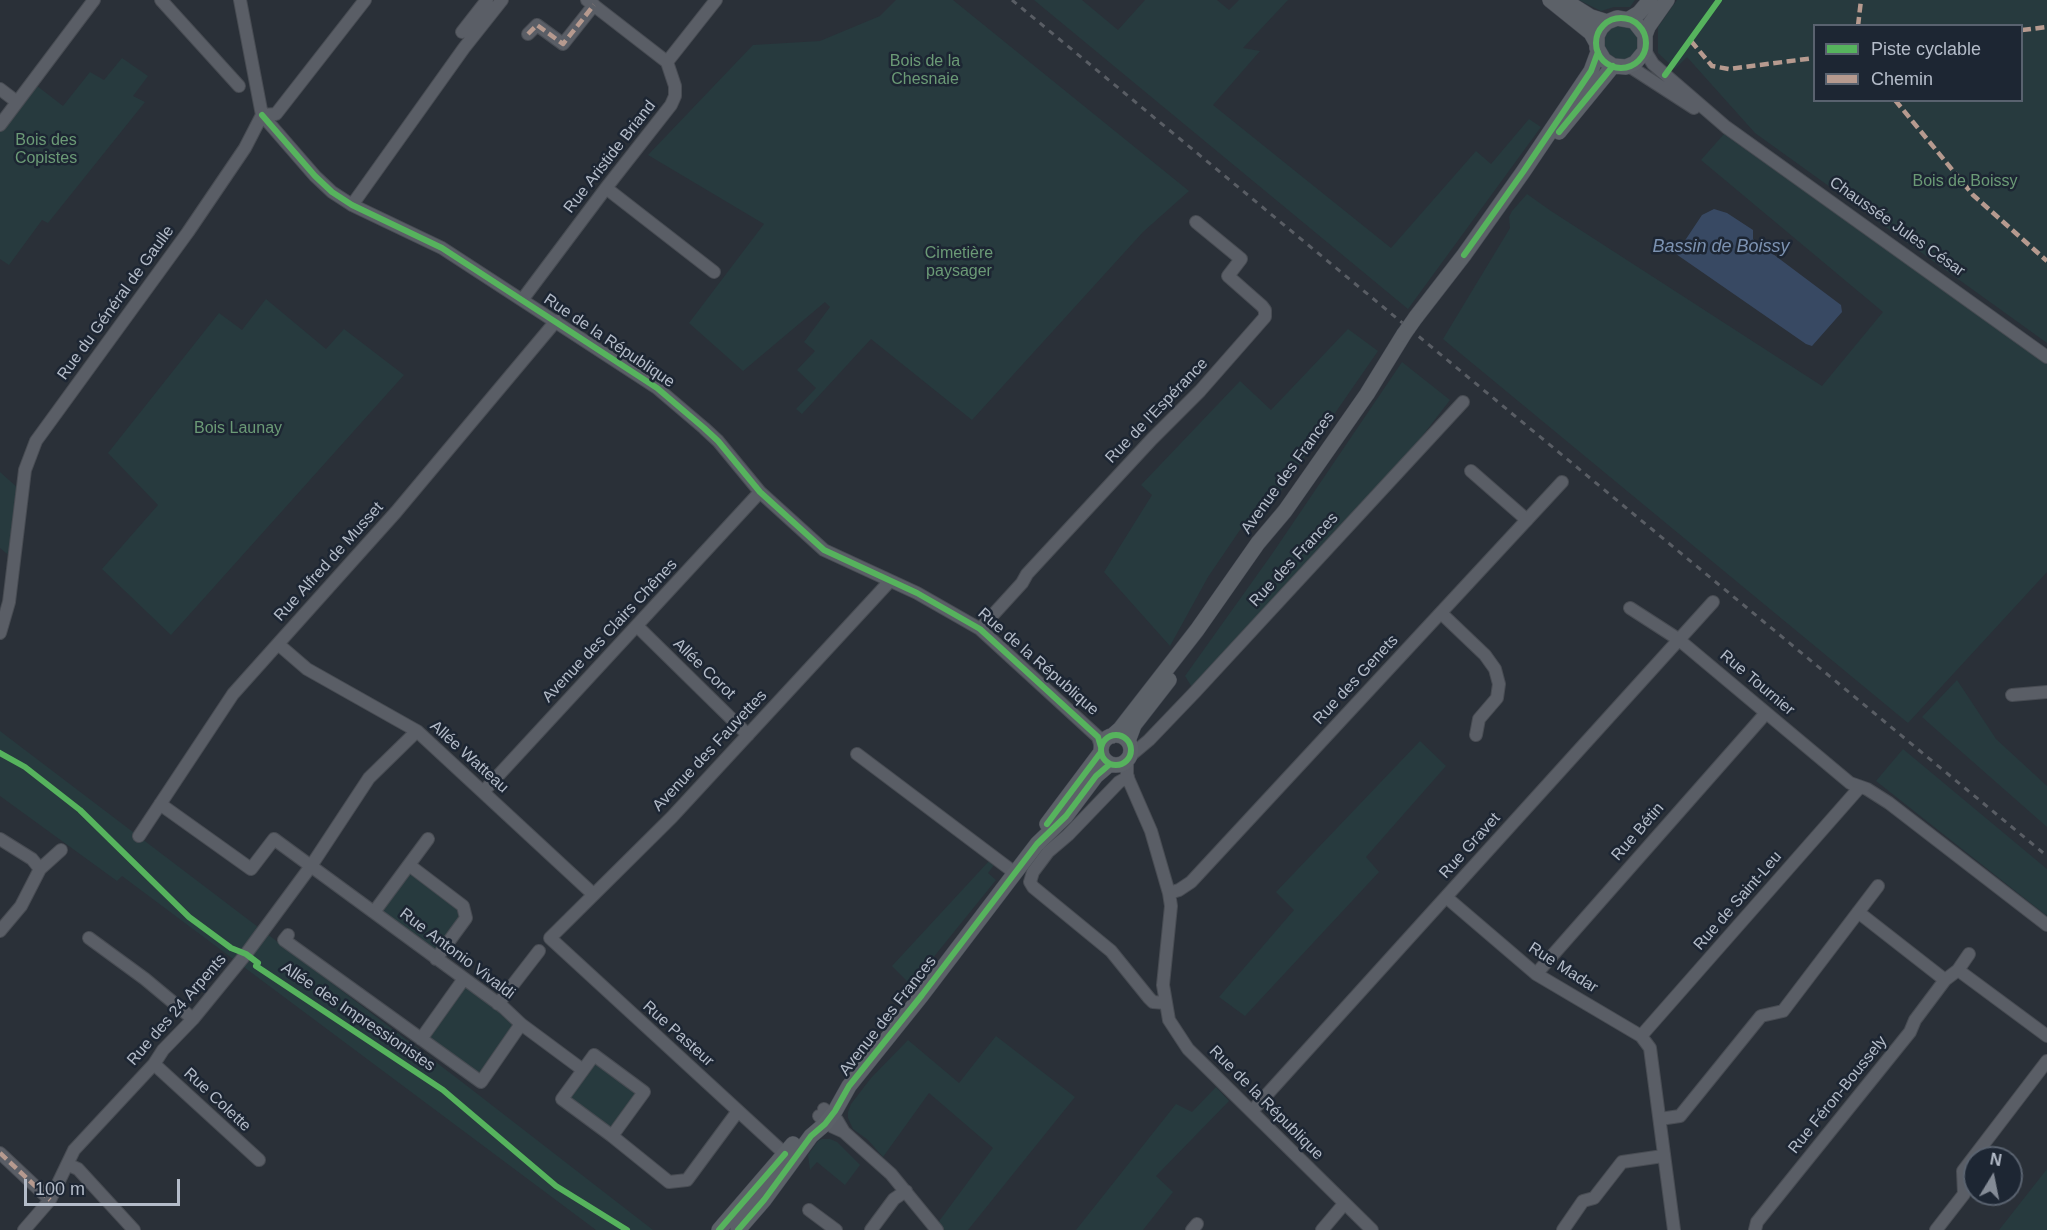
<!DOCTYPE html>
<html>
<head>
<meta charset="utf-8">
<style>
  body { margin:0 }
  #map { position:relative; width:2047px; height:1230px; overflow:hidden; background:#2a3038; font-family:Arial,sans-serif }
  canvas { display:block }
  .legend { position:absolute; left:1813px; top:24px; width:210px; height:78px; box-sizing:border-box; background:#1d2633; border:2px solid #59626f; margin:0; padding:8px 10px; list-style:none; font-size:18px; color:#b4bcc9 }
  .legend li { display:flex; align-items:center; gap:12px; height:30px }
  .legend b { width:30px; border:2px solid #59626f }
  .north { position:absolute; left:1963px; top:1146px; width:60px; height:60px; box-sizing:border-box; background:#1d2633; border:2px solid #59626f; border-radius:50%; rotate:10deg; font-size:16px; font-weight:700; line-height:24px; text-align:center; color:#b4bcc9 }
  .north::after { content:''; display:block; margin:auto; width:21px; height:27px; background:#848b96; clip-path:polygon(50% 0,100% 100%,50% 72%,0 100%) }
  .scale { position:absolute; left:24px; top:1179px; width:156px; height:27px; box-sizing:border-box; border:3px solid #b4bcc9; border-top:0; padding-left:8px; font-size:18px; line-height:21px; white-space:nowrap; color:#b4bcc9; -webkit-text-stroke:4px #1d2633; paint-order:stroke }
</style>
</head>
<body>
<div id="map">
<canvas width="2047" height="1230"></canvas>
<ul class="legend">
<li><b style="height:8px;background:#56b35d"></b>Piste cyclable</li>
<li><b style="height:8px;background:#b69a8f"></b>Chemin</li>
</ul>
<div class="north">N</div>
<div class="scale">100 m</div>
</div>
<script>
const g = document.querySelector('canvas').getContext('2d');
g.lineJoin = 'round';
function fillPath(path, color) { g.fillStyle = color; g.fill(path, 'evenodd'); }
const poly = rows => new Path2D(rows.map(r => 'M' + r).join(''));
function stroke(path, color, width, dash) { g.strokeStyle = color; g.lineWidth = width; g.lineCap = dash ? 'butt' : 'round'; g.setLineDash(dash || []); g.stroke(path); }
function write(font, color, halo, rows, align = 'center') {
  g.font = font + ' Arial,sans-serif'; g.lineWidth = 5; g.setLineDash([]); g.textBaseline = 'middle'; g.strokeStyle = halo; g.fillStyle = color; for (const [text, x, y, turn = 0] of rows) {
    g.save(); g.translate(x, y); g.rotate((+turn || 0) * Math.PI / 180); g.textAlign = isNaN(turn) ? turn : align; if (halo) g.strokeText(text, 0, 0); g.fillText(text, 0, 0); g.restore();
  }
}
const green = poly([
  [896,0,953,0,1189,191,1143,232,972,420,871,339,802,414,796,409,816,388,797,370,815,351,804,342,830,307,825,302,743,371,689,323,764,224,648,155,753,45,820,41,880,16],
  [1034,0,1082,0,1118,30,1145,0,1217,0,1229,10,1239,0,1288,0,1243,48,1260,51,1213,105,1391,248,1476,151,1491,164,1529,119,1541,127,1408,309],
  [1579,0,1635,0,1630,7,1614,7,1601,11],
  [1677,0,2047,0,2047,343,1755,133,1687,57,1675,69,1658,53,1658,27],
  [1814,26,2022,26,2022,100,1814,100],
  '1604 43a18 18 0 1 1 36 0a18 18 0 1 1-36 0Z',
  [122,58,148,76,133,96,145,102,48,223,42,220,9,265,0,259,0,125,32,82,63,106,90,72,104,80],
  [1724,134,2047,364,2047,572,1908,723,1443,339,1510,228,1509,217,1512,211,1527,194,1551,211,1822,386,1883,312,1701,160],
  [266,299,326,349,344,329,404,375,171,635,102,569,158,505,108,453,219,313,242,330],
  [1348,329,1378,351,1270,507,1252,518,1242,527,1208,577,1170,646,1104,572,1152,495,1141,485,1240,381,1271,410],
  [1402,362,1450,400,1413,448,1193,689,1185,676,1272,554],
  [0,472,19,489,11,557,0,548],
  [1957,680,1996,739,2047,786,2047,827,1922,717],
  [0,731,462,1082,653,1230,596,1230,122,876,117,881,0,796],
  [1420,741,1446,766,1366,857,1379,872,1245,1016,1219,997,1294,910,1276,892],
  [1903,749,2047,869,2047,916,1876,781],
  [989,861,994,865,988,873,996,880,911,985,892,966],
  [409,865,463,906,466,918,436,959,374,912],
  [463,980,521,1024,481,1082,421,1039],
  [996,1036,1075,1097,968,1230,943,1230,937,1224,993,1148,929,1093,883,1157,868,1140,853,1129,848,1118,848,1112,851,1104,871,1078,908,1040,959,1083],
  [594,1055,644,1092,612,1136,562,1099],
  [1216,1087,1229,1101,1156,1176,1173,1192,1143,1230,1076,1230,1176,1104,1192,1112],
  [822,1139,830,1139,837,1142,860,1165,845,1185,817,1162,810,1170,808,1155,818,1141],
  [2047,1169,2047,1230,1999,1230]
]);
const water = poly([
  [1714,209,1727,213,1753,230,1753,239,1841,305,1842,312,1812,346,1806,344,1676,254,1702,215]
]);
const minor = poly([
  [161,0,239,86],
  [462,32,487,0],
  [528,34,537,25,563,44,594,5],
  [1645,51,1653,64,1726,127,2047,357],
  [667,62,716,0],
  [1629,66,1694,108],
  [0,89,17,102],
  [262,115,315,176,332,192,352,205,442,248,657,388,704,428,718,441,760,492,824,550,917,593,980,629,1098,737,1101,747],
  [262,115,276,114,365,0],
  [0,125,94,0],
  [606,188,714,272],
  [352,205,464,48,502,0],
  [522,300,606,188,671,105,675,96,675,86,667,62,587,0],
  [1471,471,1527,520],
  [1630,608,1678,639,1850,783,1867,789,1889,803,2047,925],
  [1441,613,1485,655,1495,669,1499,684,1497,698,1479,719,1476,735],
  [637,626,748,735],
  [980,629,1022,583,1027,574,1152,439,1200,391,1265,317,1265,310,1262,306,1228,276,1241,259,1196,222],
  [0,633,9,602,25,470,36,441,188,232,245,148,262,115,240,0],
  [278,644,307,669,417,731,593,894],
  [2012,695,2047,692],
  [857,754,1015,873],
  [1130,756,1149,740,1195,692,1463,402],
  [1127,759,1127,776,1151,831,1169,893,1171,906,1163,985,1169,1020,1188,1049,1372,1230],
  [1128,777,1119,782,1068,835,1048,852,1033,872,1030,882,1033,887,1111,951,1149,998,1153,1002,1165,1003],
  [483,792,760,492],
  [160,804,251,869,274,839,503,1007,521,1024,583,1070],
  [139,836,233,694,396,512,556,321],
  [0,839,32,859,40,869,21,906,0,931],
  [409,865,463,906,466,918,436,959],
  [40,869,61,850],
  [1169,893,1179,890,1191,882,1562,482],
  [1446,897,1536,974,1641,1036,1650,1048,1674,1230],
  [374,912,428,839],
  [1858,912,1945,980,1958,970,1969,954],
  [288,935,284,940,481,1082,521,1024],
  [89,938,145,979,193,1019],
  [1958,970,2047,1036],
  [1536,974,1766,713],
  [498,1004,539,951],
  [1641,1036,1860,787],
  [421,1039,463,980],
  [594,1055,644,1092,612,1136,562,1099,594,1055],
  [154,1064,259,1160],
  [1252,1111,1713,602],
  [819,1116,833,1127,844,1132,837,1120,824,1109],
  [1660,1119,1680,1116,1761,1016,1783,1011,1878,886],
  [844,1132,891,1174,937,1230],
  [612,1136,669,1182,687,1180,738,1111],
  [0,1153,50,1200],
  [785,1154,550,938,672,817,890,581],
  [69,1165,78,1169,134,1230],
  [809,1210,836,1230],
  [24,1230,50,1200,74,1150,154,1064,163,1050,193,1019,246,954,311,866,369,778,417,731],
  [871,1230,894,1199,906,1191],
  [1192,1230,1197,1224],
  [1322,1230,1344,1204],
  [1563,1230,1583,1201,1594,1198,1622,1162,1663,1156],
  [1755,1230,1757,1222,1910,1032,1915,1020,1945,980],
  [1936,1230,1964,1194,1963,1171,2047,1061]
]);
const major = poly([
  [1550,0,1591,33,1596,42],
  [1567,2,1591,17,1607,22],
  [1629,19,1639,13,1650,0],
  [1645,35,1634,21,1617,18,1607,22,1601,28,1597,36,1597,48,1604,60,1613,66,1626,67,1635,63,1645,51,1645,35,1648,27,1667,0],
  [1559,132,1613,66],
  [1416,317,1464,255,1523,172,1591,71,1598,52],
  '1101 750a15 15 0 1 1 30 0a15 15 0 1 1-30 0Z',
  [1112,736,1120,729,1197,630,1258,543,1285,511,1367,394,1404,334],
  [1128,741,1134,725,1169,680],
  [1047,824,1101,752],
  [719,1230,793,1144],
  [738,1230,764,1200,811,1136,825,1124,835,1111,849,1086,922,995,1037,844,1066,816,1096,776,1110,764]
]);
const rail = poly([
  [1012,0,2047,856]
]);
const majorBridge = poly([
  [1404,334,1416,317]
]);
const quiet = poly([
  [1858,26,1861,0],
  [2022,30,2047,27],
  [528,34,537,25,563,44,594,5],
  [1691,41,1712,66,1729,69,1814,58],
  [1895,100,1973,195,2047,261],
  [0,1153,50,1200]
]);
const cycleway = poly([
  '1596 43a25 25 0 1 1 50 0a25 25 0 1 1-50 0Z',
  [1665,75,1719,0],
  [262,115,315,176,332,192,352,205,442,248,657,388,704,428,718,441,760,492,824,550,917,593,980,629,1098,737,1101,747],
  [1559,132,1613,66],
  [1464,255,1523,172,1591,71,1598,52],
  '1101 750a15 15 0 1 1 30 0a15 15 0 1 1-30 0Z',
  [0,753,25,767,80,810,189,917,231,948,246,954,258,963,256,966,443,1090,556,1186,627,1230],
  [1047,824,1101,752],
  [719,1230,785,1154],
  [738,1230,764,1200,811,1136,825,1124,835,1111,849,1086,922,995,1037,844,1066,816,1096,776,1110,764]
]);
const parkNames = [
  ["Bois de la",925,62],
  ["Chesnaie",925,80],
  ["Bois des",46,141],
  ["Copistes",46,159],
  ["Bois de Boissy",1965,182],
  ["Cimetière",959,254],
  ["paysager",959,272],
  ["Bois Launay",238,429]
];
const streetNames = [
  ["Rue Aristide Briand",610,157,-52],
  ["Chaussée Jules César",1897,227,35],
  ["Rue du Général de Gaulle",116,303,-54],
  ["Rue de la République",609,341,34],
  ["Rue de l'Espérance",1157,411,-46],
  ["Avenue des Frances",1288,473,-54],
  ["Rue des Frances",1294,560,-47],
  ["Rue Alfred de Musset",329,562,-48],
  ["Avenue des Clairs Chênes",610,631,-47],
  ["Rue de la République",1038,662,41],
  ["Allée Corot",704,669,44],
  ["Rue des Genets",1356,680,-47],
  ["Rue Tournier",1757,683,40],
  ["Avenue des Fauvettes",710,751,-47],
  ["Allée Watteau",469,757,42],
  ["Rue Bétin",1638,832,-49],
  ["Rue Gravet",1470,846,-48],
  ["Rue de Saint-Leu",1738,901,-49],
  ["Rue Antonio Vivaldi",457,954,37],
  ["Rue Madar",1563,968,33],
  ["Rue des 24 Arpents",177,1010,-49],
  ["Avenue des Frances",888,1016,-52],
  ["Allée des Impressionistes",358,1017,34],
  ["Rue Pasteur",678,1034,42],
  ["Rue Féron-Boussely",1838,1095,-51],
  ["Rue Colette",217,1100,43],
  ["Rue de la République",1266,1103,45]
];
const waterNames = [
  ["Bassin de Boissy",1721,247]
];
fillPath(green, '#273a3e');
fillPath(water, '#384963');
stroke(minor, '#484c53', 14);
stroke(major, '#484c55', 16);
stroke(minor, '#5a5e66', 12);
stroke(major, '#5c6168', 15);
stroke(rail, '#595d64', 3, [6, 6]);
stroke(majorBridge, '#484c55', 16, []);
stroke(majorBridge, '#5c6168', 15);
stroke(quiet, '#b69a8f', 4.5, [9, 4.5]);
stroke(cycleway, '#56b35d', 6);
write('16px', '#6b9a76', '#1d2633', parkNames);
write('16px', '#b4bcc9', '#1d2633', streetNames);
write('italic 18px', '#7c92b1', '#1d2633', waterNames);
</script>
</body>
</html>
